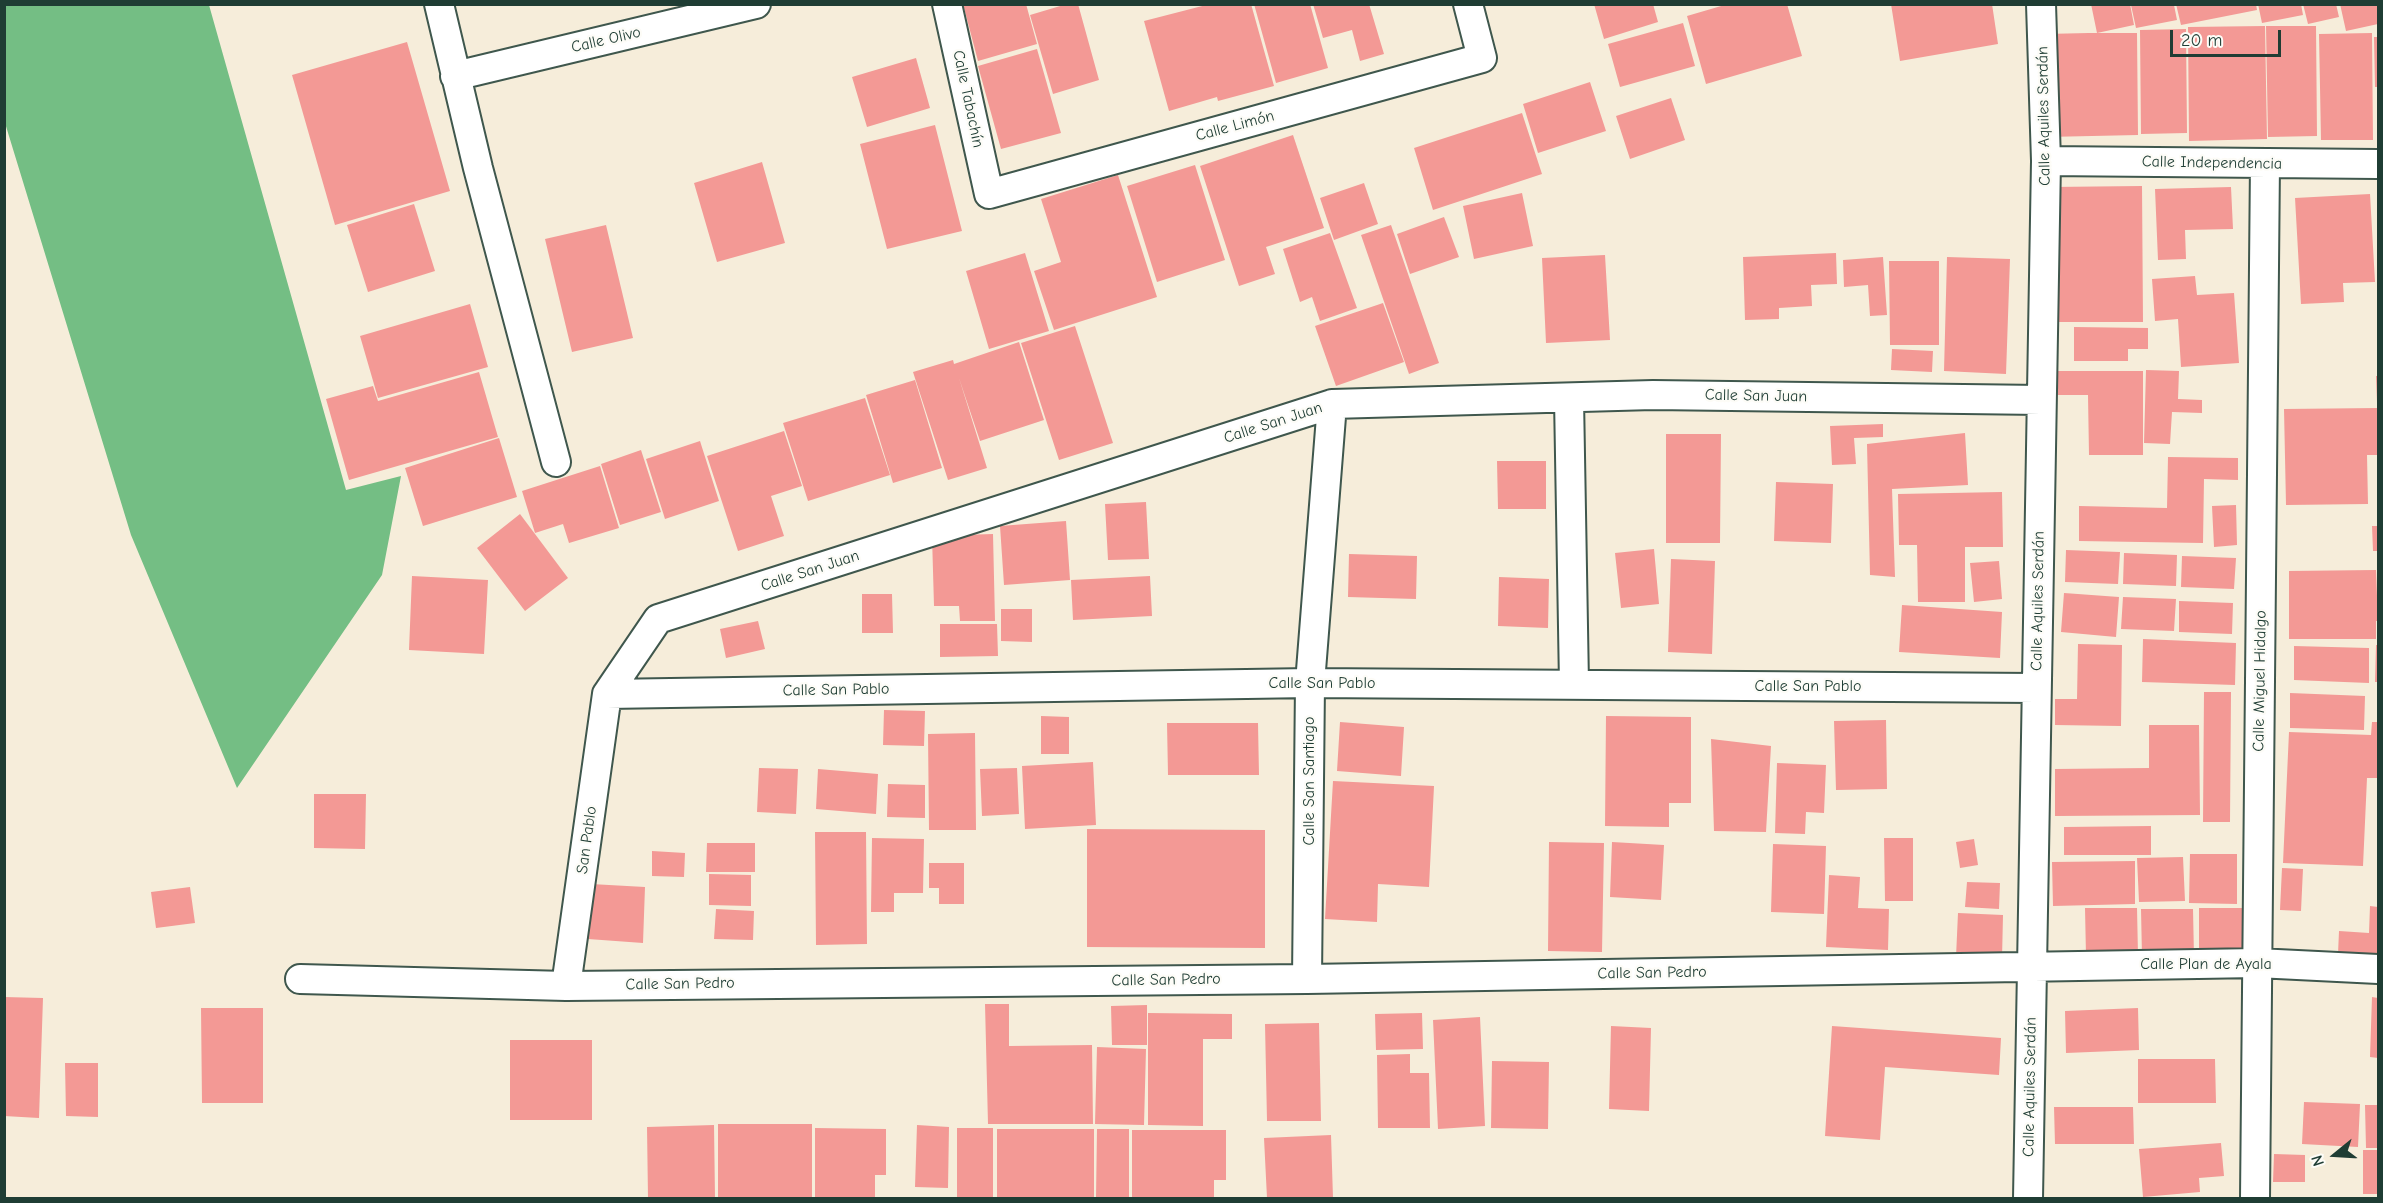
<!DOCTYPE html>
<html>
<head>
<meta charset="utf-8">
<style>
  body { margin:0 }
  #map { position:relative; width:2383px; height:1203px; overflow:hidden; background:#f6edda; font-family:"Comic Neue",sans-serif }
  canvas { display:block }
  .frame { position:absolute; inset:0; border:6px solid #1f3d34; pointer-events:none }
  .north { position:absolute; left:2305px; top:1125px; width:60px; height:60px; -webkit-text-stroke:4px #fdfcf7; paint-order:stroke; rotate:252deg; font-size:16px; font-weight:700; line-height:24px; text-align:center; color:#1f3d34 }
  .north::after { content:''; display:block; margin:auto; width:21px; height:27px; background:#1f3d34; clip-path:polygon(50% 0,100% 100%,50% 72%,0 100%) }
  .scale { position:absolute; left:2170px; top:30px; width:111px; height:27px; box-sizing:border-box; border:3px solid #1f3d34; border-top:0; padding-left:8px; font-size:18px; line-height:21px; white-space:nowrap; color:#1f3d34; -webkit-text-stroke:4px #fdfcf7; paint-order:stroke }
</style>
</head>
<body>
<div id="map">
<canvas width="2383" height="1203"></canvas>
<div class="frame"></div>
<div class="north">N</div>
<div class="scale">20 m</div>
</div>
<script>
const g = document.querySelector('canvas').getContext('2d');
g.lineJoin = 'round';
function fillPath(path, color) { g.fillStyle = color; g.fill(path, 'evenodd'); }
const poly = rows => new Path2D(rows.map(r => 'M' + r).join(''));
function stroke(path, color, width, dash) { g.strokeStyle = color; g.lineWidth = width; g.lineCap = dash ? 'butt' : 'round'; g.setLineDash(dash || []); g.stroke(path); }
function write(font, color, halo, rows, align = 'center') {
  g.font = font + ' "Comic Neue",sans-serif'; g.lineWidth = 4.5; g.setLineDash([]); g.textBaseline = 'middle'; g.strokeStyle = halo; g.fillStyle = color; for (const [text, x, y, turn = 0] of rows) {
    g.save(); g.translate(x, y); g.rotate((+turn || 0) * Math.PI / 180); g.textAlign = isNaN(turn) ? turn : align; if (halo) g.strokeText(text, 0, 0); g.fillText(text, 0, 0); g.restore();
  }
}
const forest = poly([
  [4,5,209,5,346,490,401,476,382,575,237,788,131,535,5,123]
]);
const building = poly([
  [963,4,1026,4,1037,44,978,61],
  [1067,4,1078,4,1099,80,1053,94,1030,15],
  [1210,4,1251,4,1274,86,1218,101,1217,97,1169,111,1144,21],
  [1254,4,1310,4,1328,68,1276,83],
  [1313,4,1369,4,1384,54,1360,61,1352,30,1323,38],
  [1594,4,1653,4,1658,22,1604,39],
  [1728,4,1787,4,1802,56,1706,84,1687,16],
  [1891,4,1992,4,1998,44,1900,61],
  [2091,4,2130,4,2134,25,2097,33],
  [2176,4,2256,4,2257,10,2181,25],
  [2258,4,2301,4,2303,15,2262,23],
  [2303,4,2336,4,2339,17,2308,24],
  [2340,4,2378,4,2378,24,2346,31],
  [2131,5,2174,5,2177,20,2136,28],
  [1683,23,1695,66,1620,87,1608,44],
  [2265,26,2267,139,2189,141,2188,27],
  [2266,26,2316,26,2317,136,2268,137],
  [2186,29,2187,133,2141,134,2140,30],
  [2089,33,2137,33,2138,135,2046,137,2045,34],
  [2372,33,2373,140,2321,140,2319,34],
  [2374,37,2378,37,2378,87,2375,87],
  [407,42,450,191,335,225,292,75],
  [1037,49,1061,133,1001,149,978,66],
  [916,58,930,108,867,127,852,77],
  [1590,82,1606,131,1538,153,1523,104],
  [1671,98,1685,140,1630,159,1616,116],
  [1522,113,1542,174,1433,210,1414,148],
  [935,125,962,231,887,249,860,144],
  [1293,135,1324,228,1266,247,1275,274,1239,286,1200,166],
  [762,162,785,243,717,262,694,183],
  [1195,165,1225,260,1157,282,1127,186],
  [1118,175,1157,297,1054,330,1034,271,1061,262,1041,199],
  [1364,183,1378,224,1334,240,1320,198],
  [2142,186,2143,322,2053,322,2051,187],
  [2231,187,2233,229,2185,230,2186,259,2158,260,2155,189],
  [1522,193,1533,246,1474,259,1463,206],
  [2370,194,2375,282,2343,283,2344,302,2301,304,2295,198],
  [414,204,435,271,368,292,347,225],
  [1444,217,1459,257,1410,274,1397,234],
  [606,225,633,338,572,352,545,239],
  [1391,225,1439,363,1409,374,1361,235],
  [1330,233,1357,308,1320,321,1312,297,1300,302,1283,249],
  [1025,253,1049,331,989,349,966,271],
  [1836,253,1837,284,1811,285,1812,306,1779,308,1779,319,1745,320,1743,257],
  [1605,255,1610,340,1546,343,1542,258],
  [1883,257,1887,315,1870,316,1868,285,1844,287,1843,260],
  [1947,257,2010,259,2006,374,1944,371],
  [1889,261,1939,261,1939,345,1890,345],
  [2195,276,2197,295,2234,293,2239,363,2181,367,2178,319,2155,321,2152,279],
  [1383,303,1404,362,1336,386,1315,326],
  [470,304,488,367,378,398,360,336],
  [1075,326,1113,443,1059,460,1021,343],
  [2074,327,2148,328,2148,349,2128,349,2128,361,2074,361],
  [1019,342,1044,420,980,441,959,378,987,468,948,480,913,372,953,360,954,364],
  [1892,349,1933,351,1932,372,1891,370],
  [2146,370,2179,371,2178,399,2202,400,2202,413,2172,412,2170,444,2144,443],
  [2056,371,2143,371,2143,455,2089,455,2088,395,2056,395],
  [479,372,498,437,349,480,326,399,373,386,378,401],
  [2376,376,2378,376,2378,402,2377,402],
  [915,380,942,468,893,483,866,395],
  [865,398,890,475,808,501,783,423],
  [2378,408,2378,455,2367,455,2368,504,2286,505,2284,409],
  [1883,424,1883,437,1854,438,1856,464,1832,465,1830,426],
  [784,431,802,486,771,496,784,536,738,551,707,456],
  [1965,433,1968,485,1892,489,1895,577,1870,575,1867,444],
  [1666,434,1721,434,1720,543,1666,543],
  [499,438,517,497,423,526,405,468],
  [700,441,719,501,665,519,646,459],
  [641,450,661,512,620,525,601,464],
  [2168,457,2238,458,2238,480,2204,479,2203,543,2079,541,2079,506,2167,508],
  [1497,461,1546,461,1546,509,1498,509],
  [600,466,619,528,569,543,563,524,535,533,522,491],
  [1776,482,1833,484,1831,543,1774,541],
  [2002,492,2003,547,1965,547,1965,602,1918,602,1917,545,1899,545,1898,494],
  [1146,502,1149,559,1108,560,1105,504],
  [2236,505,2237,545,2214,547,2212,506],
  [520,514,568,578,525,611,477,548],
  [1066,521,1070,580,1004,585,1000,526],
  [2372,526,2378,526,2378,551,2373,551],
  [993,534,995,621,960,621,959,606,934,606,932,536],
  [1654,549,1659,604,1621,608,1615,553],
  [2066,550,2120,552,2118,584,2065,582],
  [2124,553,2177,555,2176,586,2123,584],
  [1349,554,1417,556,1416,599,1348,597],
  [2182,556,2236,558,2234,589,2181,587],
  [1671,559,1715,561,1712,654,1668,652],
  [1999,561,2002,599,1974,602,1970,563],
  [2376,570,2378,621,2376,621,2376,639,2289,639,2289,571],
  [412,576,488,580,484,654,409,650],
  [1150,576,1152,616,1073,620,1071,580],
  [1499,577,1549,579,1548,628,1498,626],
  [2064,593,2119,597,2116,637,2061,632],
  [862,594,892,594,893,633,862,633],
  [2123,597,2176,599,2174,631,2121,629],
  [2179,601,2233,603,2232,634,2179,632],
  [1902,605,2002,612,2000,658,1899,652],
  [1001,609,1032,609,1032,642,1001,641],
  [758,621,765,649,726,658,720,629],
  [940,624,997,624,998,656,940,657],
  [2143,639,2236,643,2235,685,2142,682],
  [2078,644,2122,645,2121,726,2055,725,2055,699,2077,699],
  [2376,645,2378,645,2378,682,2375,682],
  [2294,646,2369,648,2369,683,2294,680],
  [2204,692,2231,692,2230,822,2203,822],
  [2290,693,2365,696,2364,730,2290,728],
  [884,710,925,711,924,746,883,745],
  [1041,716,1069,717,1069,754,1041,754],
  [1606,716,1691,717,1691,803,1669,803,1669,827,1605,826],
  [1886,720,1887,789,1836,790,1834,721],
  [1340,722,1404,727,1401,776,1337,771],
  [2372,722,2378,722,2378,778,2367,778,2363,866,2283,863,2289,732,2371,735],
  [1167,723,1258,723,1259,775,1168,775],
  [2149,725,2199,725,2200,815,2055,816,2055,769,2149,768],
  [975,733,976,830,929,830,928,734],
  [1711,739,1771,746,1766,832,1714,831],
  [1093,762,1096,825,1025,829,1022,766],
  [1777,763,1826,765,1824,813,1806,812,1805,834,1775,833],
  [759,768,798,769,796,814,757,812],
  [1017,768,1019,814,982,816,980,769],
  [818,769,878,774,876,814,816,809],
  [1333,781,1434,786,1429,887,1378,884,1377,922,1325,919],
  [888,784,925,785,925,818,887,817],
  [314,794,366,794,365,849,314,848],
  [2151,826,2151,855,2064,855,2064,827],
  [1087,829,1265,830,1265,948,1087,947],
  [815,832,866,832,867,944,816,945],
  [872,838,924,839,923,893,894,893,894,912,871,912],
  [1884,838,1913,838,1913,901,1885,901],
  [1974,839,1978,865,1960,868,1956,842],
  [1549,842,1604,843,1602,952,1548,951],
  [1612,842,1664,845,1661,900,1610,897],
  [707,843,755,843,755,872,706,872],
  [1773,844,1826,846,1824,914,1771,912],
  [652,851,685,853,684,877,652,876],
  [2190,854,2237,854,2237,904,2189,903],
  [2183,857,2185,901,2139,902,2137,858],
  [2135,861,2135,904,2053,906,2052,862],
  [929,863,964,863,964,904,939,904,939,888,929,888],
  [2282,868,2303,869,2301,911,2280,910],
  [709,874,751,875,751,906,709,905],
  [1829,875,1860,877,1858,908,1889,909,1888,950,1826,947],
  [1967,882,2000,883,1999,909,1965,907],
  [591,884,645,887,643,943,588,939],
  [190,887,195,923,156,928,151,892],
  [2370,906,2378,907,2378,956,2338,954,2339,931,2369,933],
  [2085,908,2137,908,2138,955,2086,956],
  [2199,908,2244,908,2246,955,2199,955],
  [716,909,754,911,753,940,714,939],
  [2141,909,2193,909,2194,957,2142,957],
  [1958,913,2003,915,2002,959,1956,957],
  [4,997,43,998,39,1118,4,1116],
  [2372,997,2378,998,2378,1058,2370,1057],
  [985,1004,1009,1004,1009,1046,1092,1045,1093,1124,988,1124],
  [1147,1005,1147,1045,1112,1045,1111,1006],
  [201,1008,263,1008,263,1103,202,1103],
  [2138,1008,2139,1050,2066,1053,2065,1011],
  [1148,1013,1232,1014,1232,1039,1203,1039,1203,1126,1148,1125],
  [1422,1013,1423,1049,1376,1050,1375,1014],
  [1480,1017,1485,1126,1438,1129,1433,1020],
  [1319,1023,1321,1121,1267,1121,1265,1024],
  [1611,1026,1651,1028,1649,1111,1609,1109],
  [1832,1026,2001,1038,1999,1075,1885,1067,1880,1140,1825,1136],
  [510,1040,592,1040,592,1120,510,1120],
  [1097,1047,1146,1049,1144,1125,1095,1124],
  [1410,1054,1410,1073,1429,1073,1430,1128,1378,1128,1377,1055],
  [2138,1059,2215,1059,2216,1103,2138,1103],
  [1492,1061,1549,1062,1548,1129,1491,1128],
  [65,1063,98,1063,98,1117,66,1116],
  [2304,1102,2360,1104,2358,1147,2302,1144],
  [2365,1105,2378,1105,2378,1148,2366,1148],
  [2054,1107,2133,1107,2134,1144,2055,1144],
  [718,1124,812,1124,812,1198,718,1198],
  [714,1125,715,1198,648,1198,647,1127],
  [917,1125,949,1127,948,1188,915,1187],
  [815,1128,886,1129,886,1175,875,1175,875,1198,815,1198],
  [957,1128,993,1128,993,1198,957,1198],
  [997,1129,1094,1129,1094,1198,997,1198],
  [1097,1129,1129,1129,1129,1198,1096,1198],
  [1132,1130,1226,1130,1226,1180,1214,1180,1214,1198,1132,1198],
  [1331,1135,1333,1198,1267,1198,1264,1138],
  [2221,1143,2224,1176,2199,1178,2200,1192,2143,1197,2139,1149],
  [2363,1150,2378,1150,2378,1194,2363,1194],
  [2274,1154,2305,1155,2305,1182,2273,1182]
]);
const minor = poly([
  [439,4,478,168,556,462],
  [947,4,989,194,1482,58,1468,4],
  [455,76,756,4],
  [2046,161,2378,164],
  [1569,398,1574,684],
  [607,694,1310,683,2036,688],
  [300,979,566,986,1307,979,2257,963,2378,969],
  [1307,979,1310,683,1332,404],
  [566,986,607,694,658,619,1332,404,1653,395,2041,400],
  [2028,1198,2046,161,2041,4],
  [2255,1198,2265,163]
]);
const streetNames = [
  ["Calle Olivo",606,40,-13],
  ["Calle Tabachín",968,99,78],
  ["Calle Aquiles Serdán",2044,116,-91],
  ["Calle Limón",1235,126,-15],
  ["Calle Independencia",2212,163,1],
  ["Calle San Juan",1756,396,1],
  ["Calle San Juan",1273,423,-18],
  ["Calle San Juan",810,571,-18],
  ["Calle Aquiles Serdán",2038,601,-89],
  ["Calle Miguel Hidalgo",2260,681,-89],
  ["Calle San Pablo",1322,683],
  ["Calle San Pablo",1808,686],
  ["Calle San Pablo",836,690,-1],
  ["Calle San Santiago",1309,781,-90],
  ["San Pablo",587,840,-82],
  ["Calle Plan de Ayala",2206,964],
  ["Calle San Pedro",1652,973,-1],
  ["Calle San Pedro",1166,980,-1],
  ["Calle San Pedro",680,984,-1],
  ["Calle Aquiles Serdán",2030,1087,-89]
];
fillPath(forest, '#74be84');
fillPath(building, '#f39995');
stroke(minor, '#3f574d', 32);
stroke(minor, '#fff', 28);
write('16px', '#1f3d34', '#fdfcf7', streetNames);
</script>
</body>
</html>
